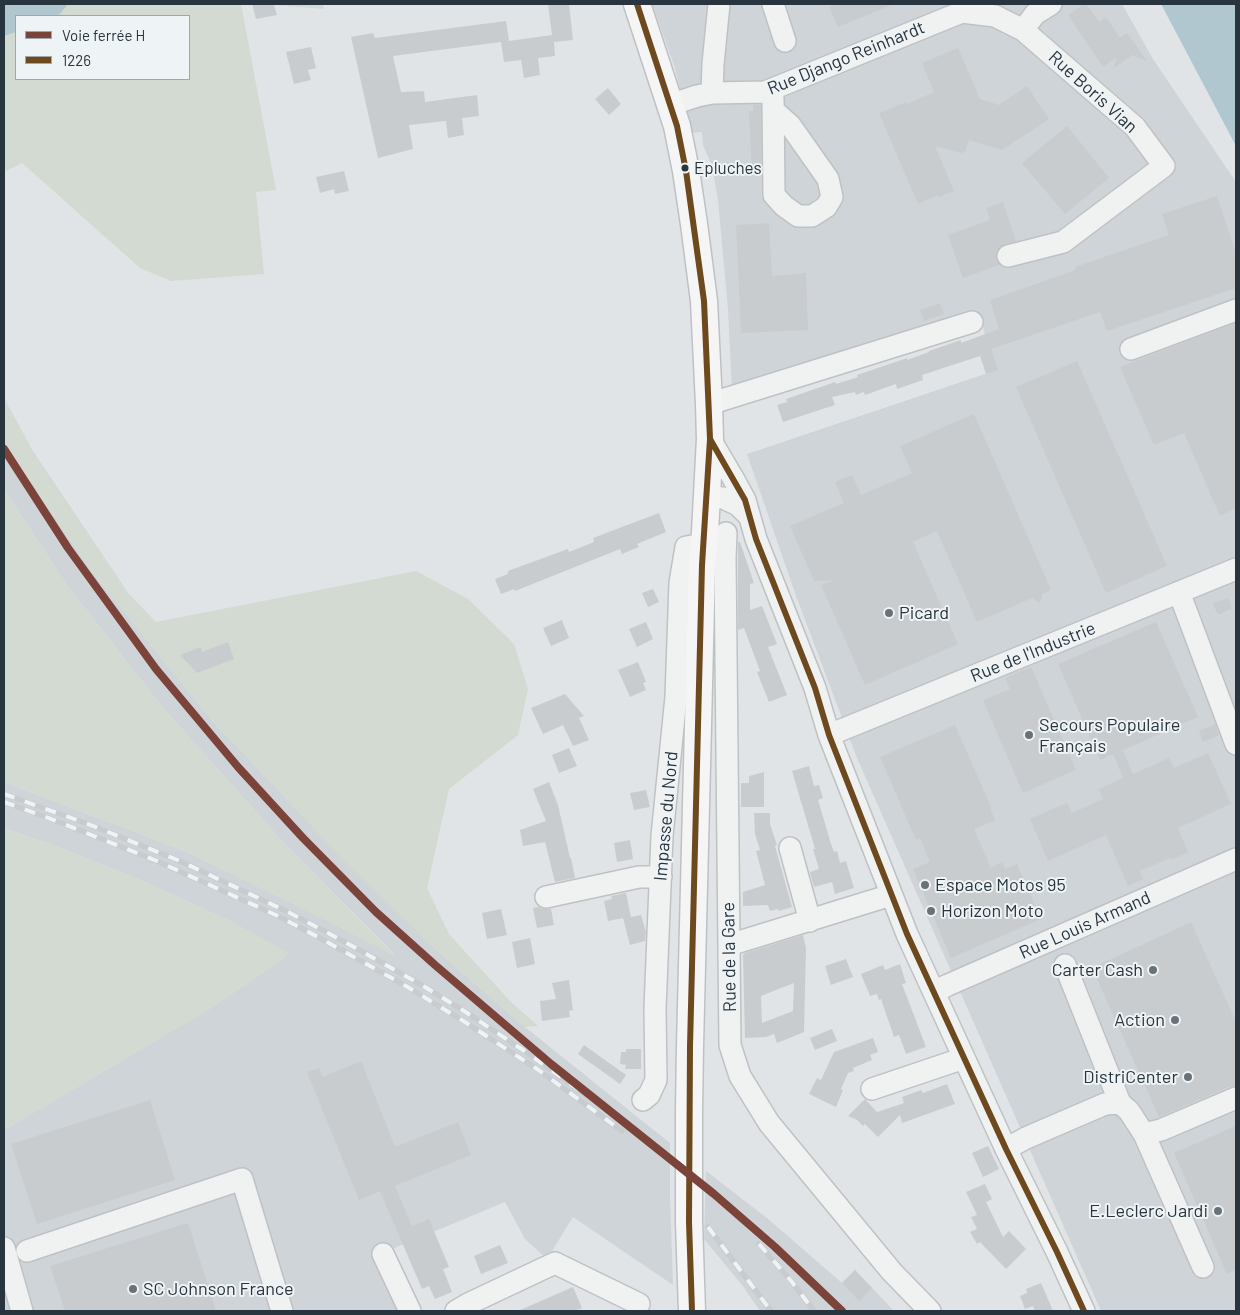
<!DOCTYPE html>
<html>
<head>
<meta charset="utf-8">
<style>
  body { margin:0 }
  #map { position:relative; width:1240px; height:1315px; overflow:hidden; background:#e1e4e6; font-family:Barlow,sans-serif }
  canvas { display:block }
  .frame { position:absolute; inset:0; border:5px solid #28353e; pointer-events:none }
  .legend { position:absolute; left:15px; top:15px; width:175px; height:65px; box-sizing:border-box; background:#eef3f5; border:1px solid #9fa7ac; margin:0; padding:6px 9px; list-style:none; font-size:15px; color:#28353e }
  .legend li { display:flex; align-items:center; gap:10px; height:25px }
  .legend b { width:25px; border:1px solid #9fa7ac }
</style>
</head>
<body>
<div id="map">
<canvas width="1240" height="1315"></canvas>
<div class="frame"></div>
<ul class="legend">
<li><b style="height:6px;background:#7b4339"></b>Voie ferrée H</li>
<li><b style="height:6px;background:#6e491e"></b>1226</li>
</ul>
</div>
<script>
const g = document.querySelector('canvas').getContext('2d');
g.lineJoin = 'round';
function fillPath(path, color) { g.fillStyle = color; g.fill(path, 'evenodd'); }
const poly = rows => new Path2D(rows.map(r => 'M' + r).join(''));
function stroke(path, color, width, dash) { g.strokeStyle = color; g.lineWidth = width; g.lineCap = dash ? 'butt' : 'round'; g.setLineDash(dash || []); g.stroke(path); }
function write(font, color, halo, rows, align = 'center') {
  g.font = font + ' Barlow,sans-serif'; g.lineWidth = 4; g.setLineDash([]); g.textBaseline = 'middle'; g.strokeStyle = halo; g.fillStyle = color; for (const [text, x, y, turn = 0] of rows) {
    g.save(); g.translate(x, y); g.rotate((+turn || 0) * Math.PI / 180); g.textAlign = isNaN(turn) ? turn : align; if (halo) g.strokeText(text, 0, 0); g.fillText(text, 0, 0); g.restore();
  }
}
const built = poly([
  [652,4,1122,4,1153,59,1236,182,1236,1311,1101,1311,857,758,795,593,747,454,997,370,978,313,970,316,968,311,732,390,728,309,718,200,712,166,703,145,702,132,691,133,675,68],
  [4,438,17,462,92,572,216,725,433,947,525,1027,670,1143,670,1197,673,1285,573,1217,547,1259,525,1239,505,1202,385,1252,410,1311,4,1311,4,1130,214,1006,284,958,288,953,228,920,142,881,63,849,4,828,4,782,185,851,284,899,394,954,282,841,163,708,66,584,4,489],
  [706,1171,767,1218,842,1283,855,1270,894,1311,760,1311,742,1285,704,1239]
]);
const green = poly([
  [4,4,241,4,276,190,256,192,264,274,171,281,140,268,22,163,4,172],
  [16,16,189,16,189,79,16,79],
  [262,4,323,4,324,9,264,4],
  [4,398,33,451,129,594,156,622,416,571,468,599,514,644,528,689,518,735,449,789,427,888,449,934,510,1001,538,1026,525,1027,433,947,345,862,216,725,92,572,17,462,4,438],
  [4,489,66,584,163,708,282,841,395,956,284,899,185,851,4,782],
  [4,828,63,849,142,881,228,920,289,953,284,958,214,1006,4,1130]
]);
const water = poly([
  [4,4,68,4,60,14,53,16,16,16,16,32,4,36],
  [1161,4,1236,4,1236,146]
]);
const building = poly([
  [252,4,274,5,277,15,256,19],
  [548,4,569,4,573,40,554,42,555,56,538,58,540,75,524,78,521,60,504,62,501,42,393,56,401,92,424,91,425,102,477,95,479,116,462,118,464,135,448,138,446,121,409,125,413,149,378,158,351,37,373,33,375,38,506,21,509,41,552,35],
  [837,4,894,4,838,27,829,7],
  [1084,4,1086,4,1099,22,1106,17,1120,38,1127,33,1147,61,1132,55,1114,68,1116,58,1103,67,1068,15],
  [311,47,316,68,308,70,311,80,294,84,286,52],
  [958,48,980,99,999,105,1027,86,1049,119,1002,150,969,140,966,150,962,153,935,146,954,191,939,197,938,195,918,204,879,113,906,102,907,104,934,92,922,63],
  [608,88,621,104,609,115,595,99],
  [753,105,761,105,761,172,752,172,749,111,753,111],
  [1067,126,1109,178,1065,214,1022,163],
  [344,171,349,191,335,194,334,189,320,193,316,177],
  [1217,196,1236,253,1236,288,1107,331,1100,312,991,349,998,370,986,374,980,356,922,375,923,380,897,389,896,384,865,395,864,392,856,395,855,392,832,397,835,405,783,422,777,405,787,402,786,399,835,382,836,384,858,377,857,375,907,358,907,360,929,352,929,351,961,340,961,343,999,329,990,300,1076,270,1075,267,1169,235,1162,214],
  [1003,202,1016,241,1005,244,999,247,996,252,996,259,999,265,963,278,948,235,990,220,986,208],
  [769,223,772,276,806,273,808,330,741,333,736,225],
  [940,303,944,314,924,321,920,310],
  [1236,323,1236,508,1220,516,1184,433,1154,445,1120,367],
  [1077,361,1167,566,1106,593,1016,387],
  [974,414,1051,590,1043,594,1040,603,1032,598,977,622,937,531,913,542,958,644,865,685,821,585,835,580,814,581,790,526,844,503,835,482,852,475,861,495,912,473,900,446],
  [659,513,666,532,637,544,639,547,622,554,620,549,515,591,514,589,501,594,495,579,508,574,508,571,568,549,569,552,594,542,593,538],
  [738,542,740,542,754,583,750,584,750,610,762,606,777,644,768,647,787,695,769,702,757,672,760,671,744,628,738,630],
  [653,589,659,602,648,607,642,593],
  [1228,598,1232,608,1218,615,1213,604],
  [562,620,569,638,551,646,543,628],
  [646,622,653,639,637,647,629,629],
  [1156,622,1198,717,1123,750,1133,774,1169,758,1174,768,1208,753,1231,804,1178,828,1188,852,1171,860,1170,858,1140,871,1143,879,1128,886,1106,835,1048,861,1030,819,1067,803,1072,813,1103,799,1099,789,1123,778,1113,754,1100,760,1058,664],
  [228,642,234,659,197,673,180,655,201,647,202,652],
  [638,662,646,682,643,683,646,690,630,697,618,670],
  [1031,667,1076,770,1023,793,983,700,1010,689,1005,678],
  [565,694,584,716,579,718,589,740,573,746,563,725,543,734,531,708],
  [1215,724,1219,735,1203,742,1199,731],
  [955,725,991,807,990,808,995,820,974,829,991,868,1002,862,1005,869,1017,864,1041,919,951,958,913,869,930,862,920,838,916,840,880,757],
  [569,748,577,766,559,773,552,755],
  [809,766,814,786,819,785,823,798,818,800,831,844,834,852,837,851,840,863,846,861,854,888,835,894,832,882,814,887,810,872,819,869,813,849,815,849,792,771],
  [764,772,764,807,741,807,741,783,749,783,749,776],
  [549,782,558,805,570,858,571,858,575,878,555,882,545,842,523,846,520,830,546,821,533,789],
  [646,790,650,807,634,810,630,793],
  [754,813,770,813,770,824,777,845,775,846,792,907,779,911,778,909,770,911,768,905,743,906,743,892,765,885,756,851,760,850,755,834],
  [630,840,633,859,617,862,614,843],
  [626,893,631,917,627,918,641,915,646,932,645,941,630,945,623,918,608,921,604,901,612,899,611,896],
  [539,907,543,909,551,909,554,925,537,928,533,908],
  [501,909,507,935,487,939,482,913],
  [1191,922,1236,1022,1236,1086,1231,1086,1159,1117,1092,968],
  [803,935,806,948,804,1032,777,1043,774,1034,766,1037,745,1038,743,955,745,953],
  [794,983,793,1011,762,1023,761,996],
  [530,938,535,964,517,968,512,942],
  [846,959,853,977,831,985,825,966],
  [900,964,906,983,902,984,926,1047,906,1054,899,1035,894,1037,881,999,879,1000,877,994,870,996,861,974,883,965,885,970],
  [569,980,573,1010,569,1011,570,1017,542,1021,540,1001,556,999,552,983],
  [832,1029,837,1041,815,1050,810,1038],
  [873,1038,878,1052,870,1055,872,1060,853,1068,854,1071,848,1073,841,1089,843,1090,836,1107,809,1094,817,1078,821,1080,834,1052],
  [584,1045,626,1075,620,1084,578,1054],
  [626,1049,641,1049,641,1069,625,1069,626,1065,620,1064,621,1052,626,1052],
  [361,1061,395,1147,458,1122,471,1155,395,1186,412,1226,429,1219,449,1267,443,1269,452,1292,435,1299,429,1286,422,1289,380,1191,359,1200,307,1072,319,1068,323,1077],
  [947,1084,955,1104,902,1123,900,1115,878,1137,865,1124,863,1126,857,1120,848,1116,865,1099,877,1112,904,1103,902,1097,921,1090,923,1093],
  [150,1100,175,1180,37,1224,11,1144],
  [1236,1126,1236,1269,1227,1274,1174,1153],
  [988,1146,999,1169,983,1177,972,1153],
  [985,1184,992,1199,986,1202,1003,1237,1009,1231,1026,1249,1006,1269,980,1242,977,1244,970,1232,977,1229,971,1217,977,1215,966,1192],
  [188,1223,216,1311,65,1311,50,1266],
  [500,1245,508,1263,481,1274,474,1256],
  [855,1270,872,1288,859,1301,842,1283],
  [1041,1283,1045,1292,1053,1311,1035,1311,1033,1306,1025,1309,1020,1296,1027,1293,1026,1289],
  [573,1287,582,1308,574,1311,518,1311]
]);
const minor = poly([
  [773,4,785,41],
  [962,4,962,12,995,16,1023,30,1135,127,1164,166,1063,242,1008,256],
  [1023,30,1035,14,1051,4],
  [772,90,773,99,774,195,784,206,798,216,812,216,826,207,832,197,828,179,790,125,773,110],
  [712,93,713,64,719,4],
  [670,105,697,96,712,93,765,92,962,12],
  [1131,349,1236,310],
  [709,404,972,322],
  [710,439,733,478,745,500,756,539,815,688,829,735,907,934,1006,1149,1057,1252,1084,1311],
  [707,497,723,498,738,505,749,516],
  [726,533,725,558,730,1045,740,1076,769,1123,892,1272,930,1311],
  [1179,592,1236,744],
  [829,735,1236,569],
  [790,848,810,921],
  [546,897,639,877,661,877],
  [729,945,891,895],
  [1065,965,1120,1103],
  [934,992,948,985,1236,859],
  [872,1089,964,1058],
  [643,1100,649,1095,656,1080,655,1009,662,836,676,697,680,583,686,547,704,544],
  [1144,1134,1203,1267],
  [1006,1149,1026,1138,1105,1104,1120,1103,1129,1111,1144,1134,1161,1130,1236,1098],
  [4,1248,22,1311],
  [27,1251,242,1179,282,1311],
  [383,1254,410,1311],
  [456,1311,468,1304,555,1263,639,1304]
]);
const major = poly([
  [637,4,677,126,686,171,694,224,704,301,709,404,710,439,705,532,702,565,690,1046,689,1111,689,1222,692,1311]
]);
const rail = poly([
  [4,794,88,824,180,861,290,913,343,941,420,984,464,1011,523,1050,627,1124],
  [4,802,46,817,157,861,278,916,318,937,406,986,465,1022,537,1069,622,1131],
  [708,1227,771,1311],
  [759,1244,792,1282,814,1311]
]);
const bus1 = poly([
  [637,4,677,126,686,171,704,301,710,439,745,500,756,539,815,688,829,735,907,934,1006,1149,1057,1252,1084,1311],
  [692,1311,689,1222,690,1046,702,565,710,439]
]);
const rail1 = poly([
  [4,449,68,548,156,669,238,767,303,838,376,912,435,965,551,1064,714,1194,775,1247,842,1311]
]);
const markers = [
  [685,168,4.5,"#28353e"],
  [889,613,5,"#697279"],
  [1029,735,5,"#697279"],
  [925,885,5,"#697279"],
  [931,911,5,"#697279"],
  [1153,970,5,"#697279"],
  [1175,1020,5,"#697279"],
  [1188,1077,5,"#697279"],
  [1218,1211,5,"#697279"],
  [133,1289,5,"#697279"]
];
const busNames = [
  ["Epluches",694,168]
];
const streetNames = [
  ["Rue Django Reinhardt",846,58,-22],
  ["Rue Boris Vian",1093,92,42],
  ["Rue de l'Industrie",1033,652,-22],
  ["Impasse du Nord",666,816,-85],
  ["Rue Louis Armand",1085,925,-24],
  ["Rue de la Gare",729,957,-91]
];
const poiNames = [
  ["Picard",899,613],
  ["Secours Populaire",1039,725],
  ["Français",1039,746],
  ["Espace Motos 95",935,885],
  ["Horizon Moto",941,911],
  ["Carter Cash",1143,970,"right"],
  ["Action",1165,1020,"right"],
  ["DistriCenter",1178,1077,"right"],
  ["E.Leclerc Jardi",1208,1211,"right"],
  ["SC Johnson France",143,1289]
];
fillPath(built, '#cfd4d9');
fillPath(green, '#d3dad1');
fillPath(water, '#b0c7d0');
fillPath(building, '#c9ccce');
stroke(minor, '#bfc2c4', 24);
stroke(major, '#bec1c3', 29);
stroke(minor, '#f0f2f2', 21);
stroke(major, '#f5f5f6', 26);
stroke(rail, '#c9ccce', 5.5);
stroke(rail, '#eef3f5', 4, [11]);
stroke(bus1, '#6e491e', 6);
stroke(rail1, '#7b4339', 8);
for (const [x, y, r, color] of markers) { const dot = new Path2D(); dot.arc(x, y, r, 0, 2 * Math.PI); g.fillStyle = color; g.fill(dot); stroke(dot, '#eef3f5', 2); }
write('17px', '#28353e', '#eef3f5', busNames, 'left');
write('18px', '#28353e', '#eef3f5', streetNames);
write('18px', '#28353e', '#eef3f5', poiNames, 'left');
</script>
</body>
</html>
